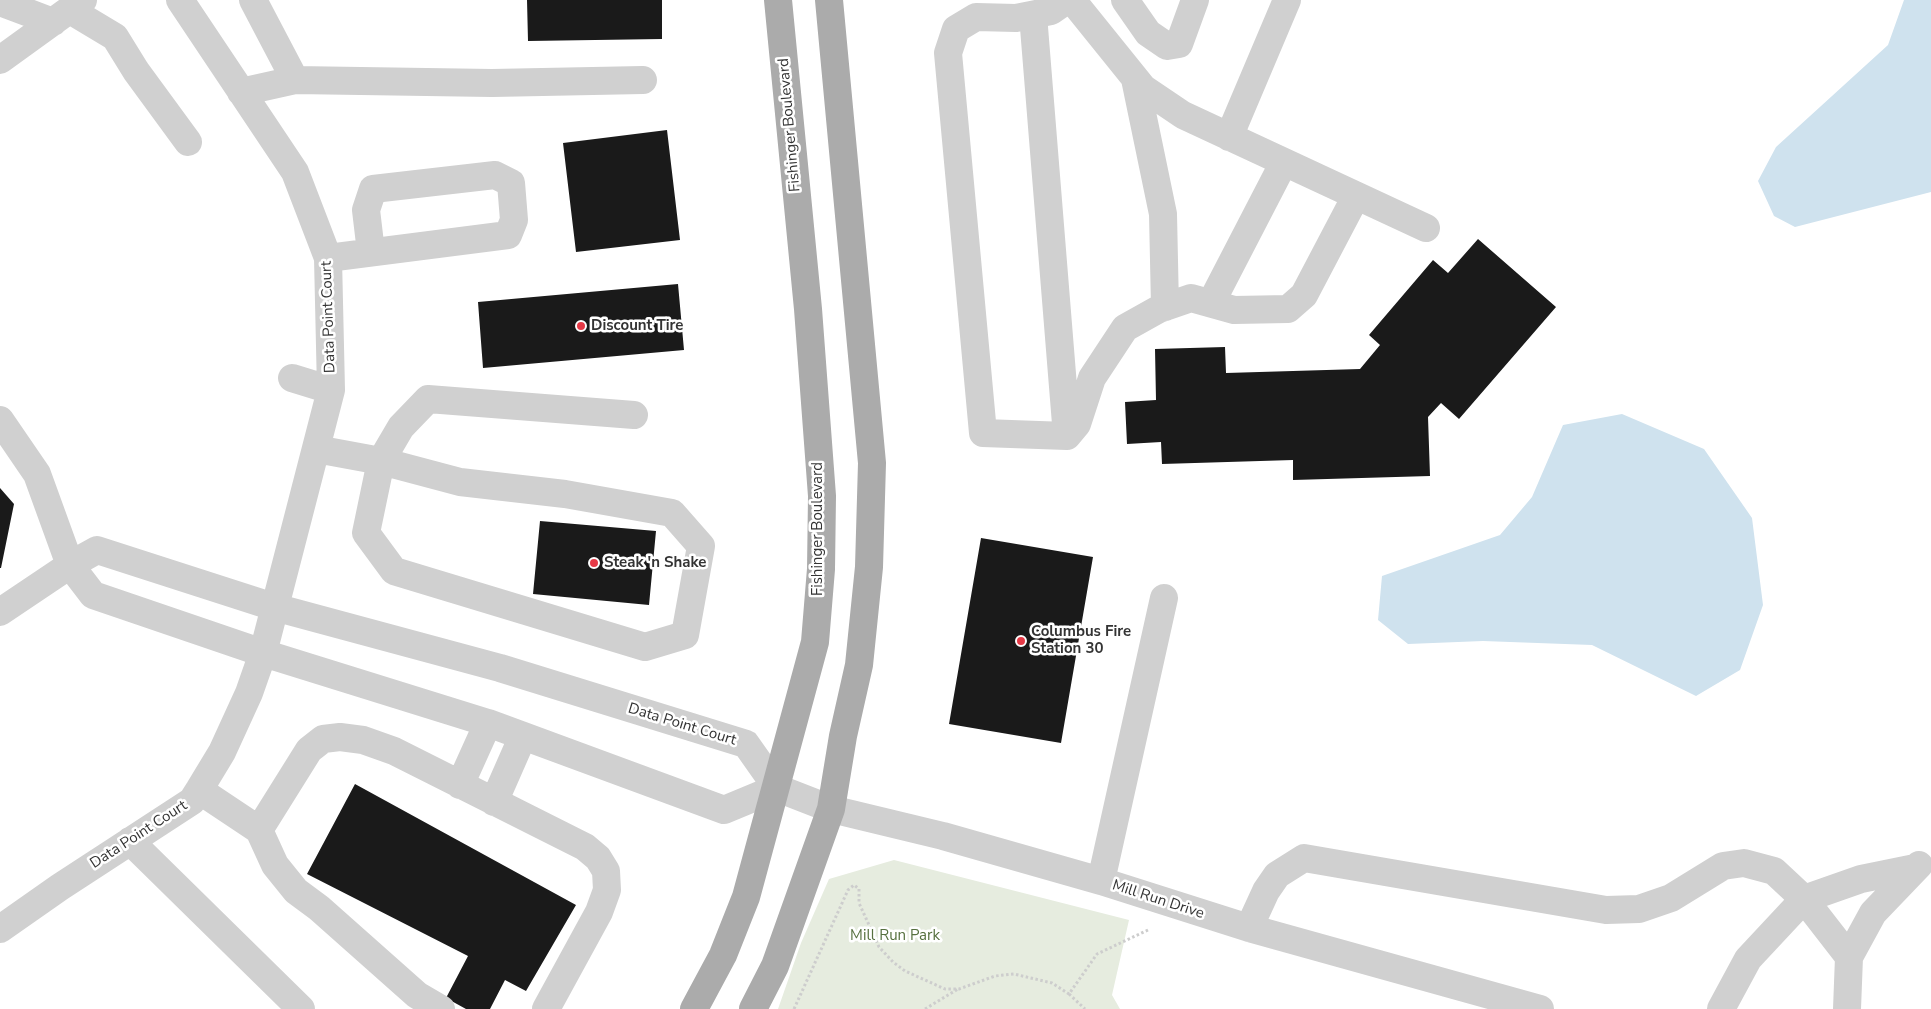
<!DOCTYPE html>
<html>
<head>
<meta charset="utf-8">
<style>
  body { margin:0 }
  canvas { display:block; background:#fff }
</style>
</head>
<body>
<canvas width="1931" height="1009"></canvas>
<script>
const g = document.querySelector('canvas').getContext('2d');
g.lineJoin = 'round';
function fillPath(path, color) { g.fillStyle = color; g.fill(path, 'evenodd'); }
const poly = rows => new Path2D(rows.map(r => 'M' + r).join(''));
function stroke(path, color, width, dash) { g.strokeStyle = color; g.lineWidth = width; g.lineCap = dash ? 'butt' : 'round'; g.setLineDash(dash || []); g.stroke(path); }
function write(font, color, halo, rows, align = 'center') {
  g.font = font + ' "Nunito Sans",sans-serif'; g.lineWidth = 5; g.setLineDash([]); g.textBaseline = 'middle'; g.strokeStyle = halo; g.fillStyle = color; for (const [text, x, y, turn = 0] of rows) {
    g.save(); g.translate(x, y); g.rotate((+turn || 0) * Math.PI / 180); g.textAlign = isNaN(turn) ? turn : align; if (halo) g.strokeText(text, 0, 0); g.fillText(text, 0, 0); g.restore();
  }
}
const green = poly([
  [894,860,1129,920,1112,995,1120,1009,778,1009,801,943,829,879]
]);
const water = poly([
  [1904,0,1931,0,1931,192,1795,227,1774,216,1758,181,1776,147,1888,45],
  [1622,414,1704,449,1752,518,1763,605,1740,670,1696,696,1592,645,1483,641,1408,644,1378,620,1382,576,1500,535,1532,497,1563,425]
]);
const building = poly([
  [527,0,662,0,662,39,528,41],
  [667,130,680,240,576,252,563,143],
  [1478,239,1556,307,1459,419,1441,403,1428,417,1430,476,1293,480,1293,460,1162,464,1161,442,1127,444,1125,402,1156,400,1155,349,1225,347,1226,373,1360,369,1380,345,1369,335,1433,260,1448,273],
  [678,284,684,350,483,368,478,302],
  [0,488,14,504,1,568,0,568],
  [540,521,656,531,649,605,533,594],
  [981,538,1093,557,1061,743,949,724],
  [355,784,576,905,526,991,505,980,490,1009,466,1009,446,998,468,956,307,874]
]);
const path = poly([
  [1069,994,1085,1009],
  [794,1009,848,890,854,885,859,889,859,903,879,947,893,962,905,971,945,989,959,989,995,976,1014,974,1052,983,1069,994,1097,954,1148,930],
  [925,1009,958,989]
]);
const minor = poly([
  [253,0,295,80],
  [1067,0,1051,11,1016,18,976,17,956,29,948,53,983,433,1067,436,1077,424,1092,378,1125,328,1159,309,1191,298,1234,310,1288,309,1304,295,1356,196],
  [1072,0,1143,88,1183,115,1426,228],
  [1125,0,1148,33,1167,46,1179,44,1195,0],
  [0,2,53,22],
  [70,10,115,37,136,71,188,142],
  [1033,15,1067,436],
  [0,60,83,0],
  [1135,79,1163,214,1165,307],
  [241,92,295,80,492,83,643,80],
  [1229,137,1287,0],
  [328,258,508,235,514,220,511,183,495,175,373,189,366,210,371,252],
  [1211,303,1284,162],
  [292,378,331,390],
  [0,420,37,474,70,565,93,595,263,653,488,723,724,810,777,788],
  [316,449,381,461,401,427,428,399,634,415],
  [381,461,460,482,565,494,672,513,701,546,685,635,645,647,394,571,366,533,381,461],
  [0,612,70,565,97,550,274,607,500,668,746,744,777,788],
  [460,785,488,723],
  [777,788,831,809,943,836,1101,881,1249,928,1540,1009],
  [199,790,259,830,275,865,296,891,319,908,417,995,441,1009],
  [494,802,523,736],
  [259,830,309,750,323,739,340,737,363,740,394,751,585,847,598,858,606,871,607,890,599,912,546,1009],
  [130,841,301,1009],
  [1101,881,1164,598],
  [1249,928,1266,891,1277,875,1304,858,1606,910,1639,909,1671,898,1723,866,1744,863,1774,871,1804,899,1849,957],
  [0,929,60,887,192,801,199,790,222,752,249,693,263,653,331,390,328,258,295,172,180,0],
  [1721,1009,1748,959,1804,899,1861,879,1915,868],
  [1847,1009,1849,957,1873,913,1919,865]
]);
const major = poly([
  [694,1009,723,955,746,897,815,642,821,569,822,496,808,309,778,0],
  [753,1009,775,966,831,809,843,736,859,665,869,567,872,463,829,0]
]);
const markers = [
  [581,326,5,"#e63946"],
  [594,563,5,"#e63946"],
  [1021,641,5,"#e63946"]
];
const streetNames = [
  ["Fishinger Boulevard",790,125,-95],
  ["Data Point Court",329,317,-92],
  ["Fishinger Boulevard",818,529,-90],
  ["Data Point Court",682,725,17],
  ["Data Point Court",139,835,-33],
  ["Mill Run Drive",1158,900,18]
];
const poiNames = [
  ["Discount Tire",591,326],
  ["Steak 'n Shake",604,563],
  ["Columbus Fire",1031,632],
  ["Station 30",1031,649]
];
const parkNames = [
  ["Mill Run Park",895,936]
];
fillPath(green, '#e6ecdf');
fillPath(water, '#cfe2ee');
fillPath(building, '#1a1a1a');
stroke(path, '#cdcdcd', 3, [2.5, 2.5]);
stroke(minor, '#d0d0d0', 28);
stroke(major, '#ababab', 28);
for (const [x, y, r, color] of markers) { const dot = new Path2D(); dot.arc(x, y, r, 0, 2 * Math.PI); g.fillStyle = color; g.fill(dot); stroke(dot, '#fff', 2); }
write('15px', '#333', '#fff', streetNames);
write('bold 15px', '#333', '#fff', poiNames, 'left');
write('15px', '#56703f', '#fff', parkNames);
</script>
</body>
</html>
